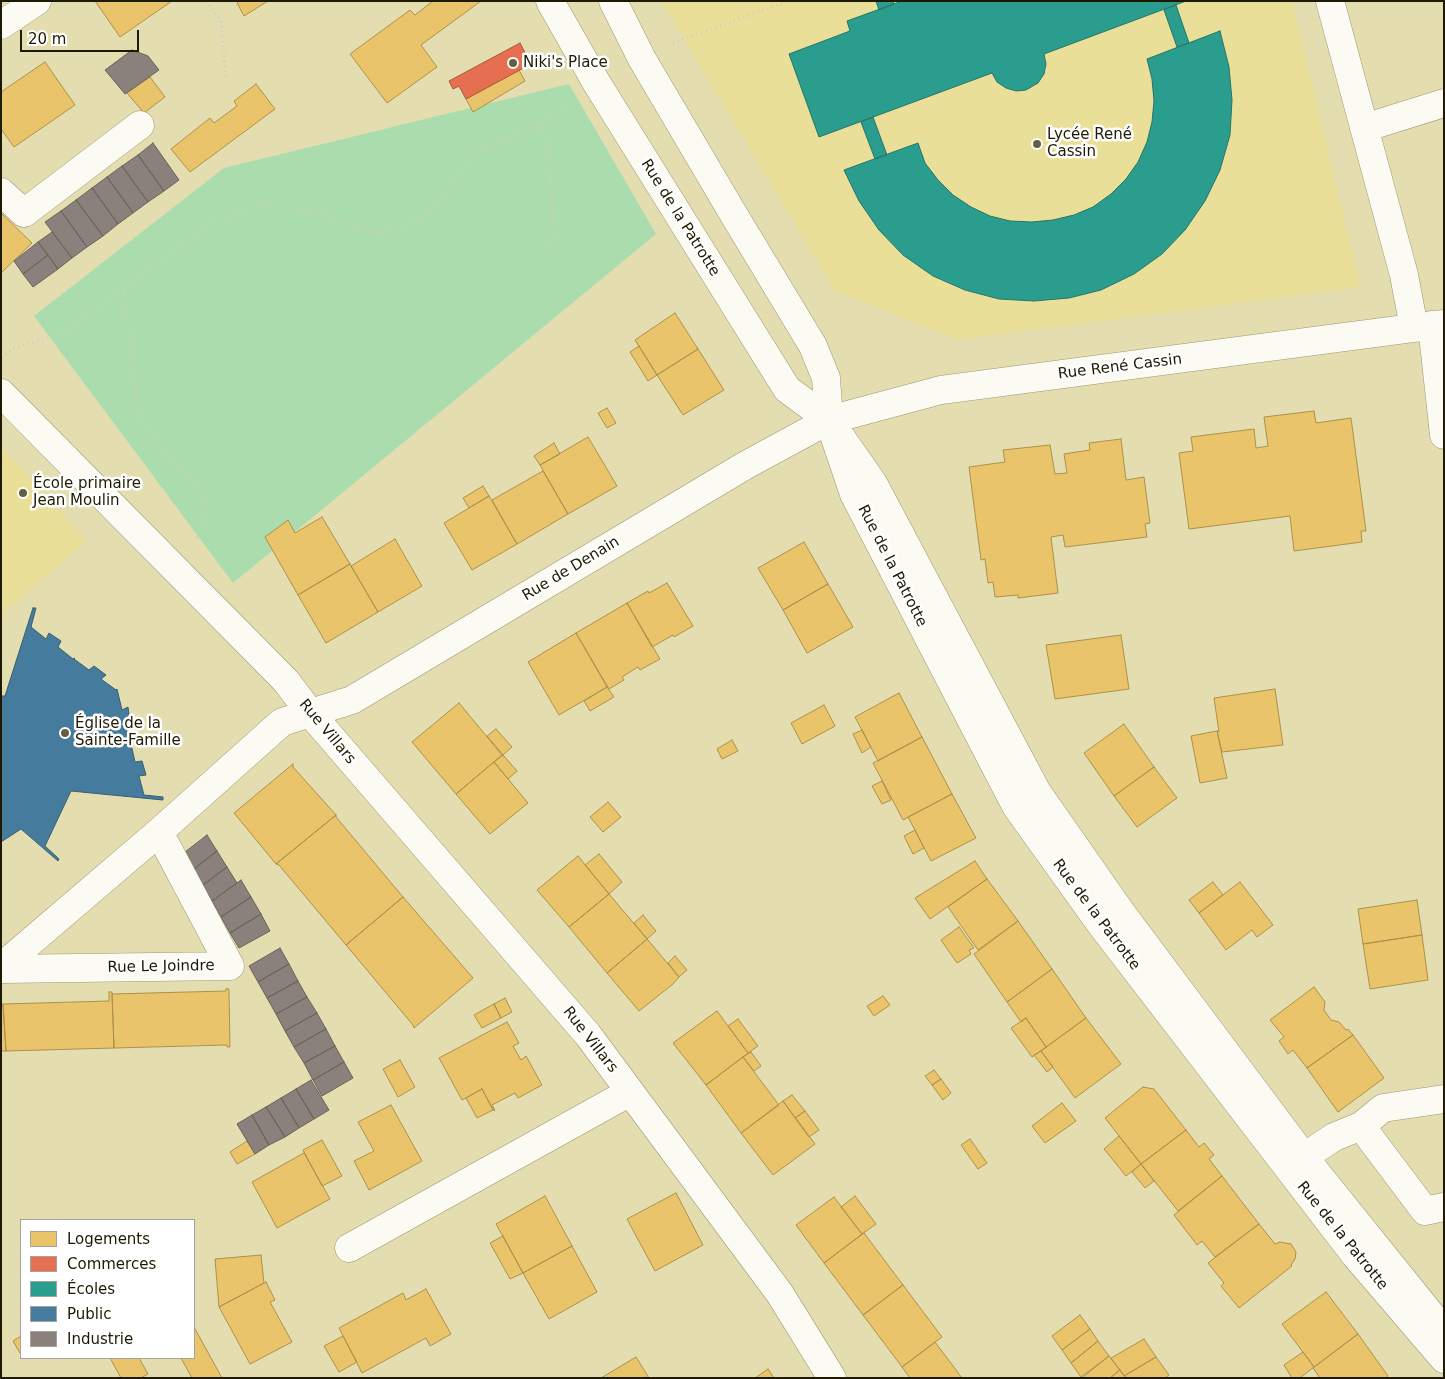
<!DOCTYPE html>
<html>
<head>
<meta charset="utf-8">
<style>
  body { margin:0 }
  #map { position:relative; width:1445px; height:1379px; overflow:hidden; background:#e3ddb0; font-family:"DejaVu Sans",sans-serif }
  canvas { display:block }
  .frame { position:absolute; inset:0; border:2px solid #1e1a02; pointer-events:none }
  .legend { position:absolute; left:20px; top:1219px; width:175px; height:140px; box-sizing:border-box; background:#fff; border:1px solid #a5a39a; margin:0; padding:6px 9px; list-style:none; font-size:15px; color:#1e1a02 }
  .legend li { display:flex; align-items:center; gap:10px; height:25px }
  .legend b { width:25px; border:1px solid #a5a39a }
  .scale { position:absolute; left:20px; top:30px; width:119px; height:22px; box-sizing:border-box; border:2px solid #1e1a02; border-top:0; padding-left:6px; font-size:15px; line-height:18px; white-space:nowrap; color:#1e1a02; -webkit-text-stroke:4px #fff; paint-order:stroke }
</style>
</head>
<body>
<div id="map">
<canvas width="1445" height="1379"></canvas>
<div class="frame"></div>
<ul class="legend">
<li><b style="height:14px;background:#e9c46a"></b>Logements</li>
<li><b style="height:14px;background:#e76f51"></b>Commerces</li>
<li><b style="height:14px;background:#2a9d8f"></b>Écoles</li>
<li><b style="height:14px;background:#457b9d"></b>Public</li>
<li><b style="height:14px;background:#8a817c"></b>Industrie</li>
</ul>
<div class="scale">20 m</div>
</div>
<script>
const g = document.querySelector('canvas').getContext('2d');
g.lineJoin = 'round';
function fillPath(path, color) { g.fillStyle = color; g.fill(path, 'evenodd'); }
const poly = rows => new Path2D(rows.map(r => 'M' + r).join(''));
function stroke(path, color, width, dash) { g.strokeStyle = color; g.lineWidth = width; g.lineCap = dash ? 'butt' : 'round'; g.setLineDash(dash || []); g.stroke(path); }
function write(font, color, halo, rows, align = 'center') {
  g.font = font + ' "DejaVu Sans",sans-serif'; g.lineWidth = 5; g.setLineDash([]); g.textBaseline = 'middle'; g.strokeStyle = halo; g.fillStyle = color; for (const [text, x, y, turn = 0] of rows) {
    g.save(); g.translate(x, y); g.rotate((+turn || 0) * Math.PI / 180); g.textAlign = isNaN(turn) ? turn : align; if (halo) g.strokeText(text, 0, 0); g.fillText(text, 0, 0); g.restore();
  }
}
const built = poly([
  [661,1,1292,1,1361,287,957,340,835,291],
  [1,446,87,541,1,614]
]);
const green = poly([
  [569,84,656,234,233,583,34,316,224,168]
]);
const homes = poly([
  [95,1,172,1,120,37,95,1],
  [239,1,268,1,244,16,237,3,239,1],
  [433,1,481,1,421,45,437,67,387,103,350,54,410,10,415,15,433,1],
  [45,62,75,105,14,147,1,129,1,92,45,62],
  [519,70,525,81,473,112,466,99,519,70],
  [150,77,165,97,144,113,127,93,150,77],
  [256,84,275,109,190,172,171,149,210,118,214,123,237,106,234,101,256,84],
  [1,213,32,243,1,273,1,213],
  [675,313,698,349,657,375,635,340,675,313],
  [639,346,657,375,648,381,630,352,639,346],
  [698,349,724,390,683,415,657,375,698,349],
  [607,408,616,423,607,428,598,413,607,408],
  [1314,411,1316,423,1351,418,1366,531,1361,531,1362,542,1294,551,1290,516,1189,529,1179,453,1193,451,1191,437,1254,429,1256,448,1268,446,1264,417,1314,411],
  [588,437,617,486,568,514,540,465,588,437],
  [1121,439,1126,480,1144,477,1150,523,1145,524,1147,537,1065,547,1063,535,1051,537,1058,593,1018,598,1018,595,995,597,993,582,988,583,985,559,981,560,969,467,1005,462,1003,450,1050,445,1055,474,1067,473,1064,454,1090,450,1089,443,1121,439],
  [554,443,560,454,540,465,534,456,554,443],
  [543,471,568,514,517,544,492,500,543,471],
  [483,486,489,496,469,508,463,498,483,486],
  [489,496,517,544,472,570,444,523,489,496],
  [322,517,350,564,298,595,265,537,288,520,295,533,322,517],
  [395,539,422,586,378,612,351,566,395,539],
  [804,542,828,584,783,610,758,568,804,542],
  [350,564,378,612,326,643,298,595,350,564],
  [667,583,693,626,674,637,673,635,652,647,627,603,648,591,649,593,667,583],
  [828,584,853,627,807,653,783,610,828,584],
  [627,603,660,659,640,670,638,667,622,677,624,680,609,689,576,633,627,603],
  [576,633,607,687,559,715,528,662,576,633],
  [1121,635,1129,689,1055,699,1046,645,1121,635],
  [607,687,614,697,590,711,584,701,607,687],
  [1275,689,1283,745,1222,752,1217,731,1219,732,1214,698,1275,689],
  [899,693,922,737,878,761,855,717,899,693],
  [459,703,502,755,456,794,412,742,459,703],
  [824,705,835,726,802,744,791,723,824,705],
  [1124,724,1154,767,1114,796,1084,753,1124,724],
  [496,729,512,747,503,755,487,736,496,729],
  [862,730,871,747,862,753,853,734,862,730],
  [1217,731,1227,778,1200,783,1191,736,1217,731],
  [922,737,952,794,903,820,873,763,922,737],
  [732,740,738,751,722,759,717,749,732,740],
  [503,755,517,771,508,779,494,762,503,755],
  [494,762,528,803,490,834,456,794,494,762],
  [293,764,293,767,336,815,276,864,234,813,293,764],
  [1154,767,1177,798,1137,827,1114,796,1154,767],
  [882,781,891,800,882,804,872,786,882,781],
  [952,794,976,838,931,861,908,817,952,794],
  [608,802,621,817,603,832,590,817,608,802],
  [336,815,336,817,403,897,346,945,279,865,276,864,336,815],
  [915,830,924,848,913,854,904,836,915,830],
  [599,854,622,882,609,894,585,865,599,854],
  [578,856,609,894,569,927,537,890,578,856],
  [975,861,987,879,930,919,915,898,975,861],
  [987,879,1018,921,978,950,948,907,987,879],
  [1213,882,1223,895,1199,913,1189,900,1213,882],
  [1240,882,1273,925,1257,937,1252,930,1226,950,1199,913,1240,882],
  [609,894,647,939,607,973,569,927,609,894],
  [403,897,473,978,414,1028,413,1025,346,945,403,897],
  [1417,900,1422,935,1363,944,1358,909,1417,900],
  [643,915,656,931,647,939,634,923,643,915],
  [1018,921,1052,969,1007,1002,974,954,1018,921],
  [959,927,974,948,969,950,971,954,957,963,941,940,959,927],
  [1422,935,1428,980,1370,989,1363,944,1422,935],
  [647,939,679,977,673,984,639,1011,607,973,647,939],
  [675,956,687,970,679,977,668,963,675,956],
  [1052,969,1086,1018,1046,1047,1026,1018,1021,1022,1007,1002,1052,969],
  [1314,987,1325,1002,1324,1010,1331,1020,1339,1022,1346,1030,1348,1029,1353,1035,1307,1068,1293,1050,1288,1054,1279,1041,1284,1037,1270,1020,1314,987],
  [226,989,229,989,230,1047,227,1047,227,1045,114,1048,112,994,226,991,226,989],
  [109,992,112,992,114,1048,6,1051,3,1004,109,1001,109,992],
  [883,996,890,1005,874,1016,867,1006,883,996],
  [505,998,512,1012,501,1018,494,1004,505,998],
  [1,1004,3,1004,6,1051,1,1051,1,1004],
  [494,1004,501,1018,482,1028,474,1015,494,1004],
  [717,1011,748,1053,706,1085,673,1043,717,1011],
  [1026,1018,1046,1047,1032,1057,1011,1028,1026,1018],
  [1086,1018,1121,1064,1075,1098,1041,1051,1086,1018],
  [738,1019,758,1046,748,1053,728,1026,738,1019],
  [507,1022,519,1043,513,1046,521,1060,526,1056,542,1085,518,1098,515,1093,492,1105,495,1110,494,1111,482,1089,462,1100,439,1058,507,1022],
  [1353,1035,1384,1078,1338,1112,1307,1068,1353,1035],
  [1041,1051,1053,1067,1047,1072,1034,1055,1041,1051],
  [751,1052,761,1066,754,1071,743,1057,751,1052],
  [743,1057,779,1105,741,1133,706,1085,743,1057],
  [400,1060,415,1087,398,1097,383,1069,400,1060],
  [934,1070,941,1079,932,1085,925,1076,934,1070],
  [941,1079,951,1093,943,1100,932,1085,941,1079],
  [1143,1087,1154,1089,1186,1130,1141,1164,1105,1118,1143,1087],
  [482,1089,493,1110,477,1118,466,1098,482,1089],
  [792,1095,805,1111,795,1118,783,1101,792,1095],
  [783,1101,815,1144,773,1175,741,1133,783,1101],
  [1062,1103,1076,1121,1045,1143,1032,1126,1062,1103],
  [391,1105,422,1161,369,1190,354,1161,374,1151,358,1122,391,1105],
  [805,1111,819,1130,809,1137,795,1118,805,1111],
  [1186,1130,1199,1147,1204,1143,1214,1155,1209,1159,1222,1176,1178,1211,1141,1164,1186,1130],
  [1119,1136,1141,1164,1126,1176,1104,1149,1119,1136],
  [970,1139,987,1163,978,1169,961,1145,970,1139],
  [322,1140,342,1176,322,1186,303,1150,322,1140],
  [247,1141,255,1154,237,1164,230,1152,247,1141],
  [304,1153,330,1199,277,1228,252,1182,304,1153],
  [1141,1164,1154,1181,1145,1188,1132,1172,1141,1164],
  [1222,1176,1259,1224,1215,1257,1202,1241,1197,1245,1174,1215,1222,1176],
  [676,1193,703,1245,655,1271,627,1219,676,1193],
  [545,1196,572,1246,523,1273,496,1224,545,1196],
  [855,1196,876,1224,862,1234,841,1207,855,1196],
  [834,1197,862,1234,824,1263,796,1225,834,1197],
  [1259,1224,1275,1244,1280,1242,1291,1244,1296,1252,1295,1259,1291,1265,1292,1266,1239,1308,1221,1286,1224,1283,1208,1263,1259,1224],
  [864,1233,903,1285,863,1315,824,1263,864,1233],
  [503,1236,523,1273,510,1279,490,1243,503,1236],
  [572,1246,597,1292,549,1319,523,1273,572,1246],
  [261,1255,264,1283,219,1307,215,1259,261,1255],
  [266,1282,275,1300,270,1302,292,1342,250,1364,219,1307,266,1282],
  [903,1285,942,1337,902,1367,863,1315,903,1285],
  [426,1289,451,1334,430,1346,426,1338,362,1373,339,1328,403,1293,406,1300,426,1289],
  [1326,1292,1358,1334,1314,1367,1282,1324,1326,1292],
  [1080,1315,1090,1329,1062,1350,1052,1336,1080,1315],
  [194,1327,222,1378,192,1378,181,1358,194,1358,194,1327],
  [1090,1329,1098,1341,1071,1363,1062,1350,1090,1329],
  [1358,1334,1388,1376,1386,1378,1320,1378,1313,1368,1358,1334],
  [21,1336,21,1352,20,1353,13,1341,21,1336],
  [343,1336,357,1362,339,1372,324,1346,343,1336],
  [1144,1339,1156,1357,1124,1376,1111,1358,1144,1339],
  [1098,1341,1109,1356,1081,1377,1071,1363,1098,1341],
  [935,1342,962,1378,910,1378,902,1367,935,1342],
  [1303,1352,1314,1367,1300,1378,1292,1378,1284,1365,1303,1352],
  [1109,1356,1120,1370,1110,1378,1082,1378,1109,1356],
  [636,1357,649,1378,601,1378,636,1357],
  [1156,1357,1169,1375,1165,1378,1126,1378,1124,1376,1156,1357],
  [110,1358,139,1358,148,1374,141,1378,121,1378,110,1358],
  [768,1369,774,1378,755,1378,768,1369],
  [1120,1370,1126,1378,1110,1378,1120,1370]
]);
const shops = poly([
  [520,43,531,64,466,99,459,86,453,89,449,81,520,43]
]);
const schools = poly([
  [876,1,893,1,894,4,879,10,876,1],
  [902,1,1186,1,1044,54,1046,64,1044,74,1038,83,1026,90,1016,91,1006,88,997,82,992,73,819,137,789,54,850,31,847,21,902,1],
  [1176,5,1189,43,1177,47,1164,10,1176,5],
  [1220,31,1229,67,1232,100,1230,135,1220,170,1205,201,1185,230,1162,254,1134,274,1101,290,1069,298,1034,301,999,299,965,290,933,276,903,255,879,230,859,201,844,170,918,143,925,163,938,180,953,195,971,207,990,216,1010,221,1032,222,1053,220,1074,215,1093,207,1111,194,1126,179,1138,162,1147,142,1152,122,1154,101,1152,79,1147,59,1220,31],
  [873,117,887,155,875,159,861,122,873,117]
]);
const public = poly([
  [33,608,36,608,31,627,46,639,49,633,61,641,58,647,73,659,75,658,74,659,89,670,94,666,106,675,101,679,116,690,117,689,122,710,128,707,129,714,131,721,125,724,130,742,132,742,132,744,131,744,135,762,142,761,146,775,139,776,144,795,163,797,163,800,71,791,45,846,59,859,58,861,21,829,1,842,1,696,5,696,33,608]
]);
const industry = poly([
  [132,50,148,56,159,70,125,94,105,70,132,50],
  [153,143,179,180,164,191,138,155,153,143],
  [138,155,164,191,148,202,122,166,138,155],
  [122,166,148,202,133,213,107,177,122,166],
  [107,177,133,213,118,224,92,188,107,177],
  [92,188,118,224,103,236,76,200,92,188],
  [76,200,103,236,87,247,61,211,76,200],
  [61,211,87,247,72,258,45,222,61,211],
  [52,232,72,258,58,269,38,242,52,232],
  [38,242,48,255,23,274,14,261,38,242],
  [48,255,58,269,33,287,23,274,48,255],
  [207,835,217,851,194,869,185,852,207,835],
  [217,851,227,867,203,885,194,869,217,851],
  [227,867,237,883,212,901,203,885,227,867],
  [241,880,251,897,221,917,212,901,241,880],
  [251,897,261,914,230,933,221,917,251,897],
  [261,914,270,931,239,948,230,933,261,914],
  [280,948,289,964,258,982,249,966,280,948],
  [289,964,298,981,267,998,258,982,289,964],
  [298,981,307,997,276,1014,267,998,298,981],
  [307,997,317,1013,285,1031,276,1014,307,997],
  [317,1013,326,1029,294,1047,285,1031,317,1013],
  [326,1029,335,1046,304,1063,294,1047,326,1029],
  [335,1046,344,1062,313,1080,304,1063,335,1046],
  [344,1062,353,1078,322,1096,313,1080,344,1062],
  [311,1080,329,1110,314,1119,296,1089,311,1080],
  [296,1089,314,1119,299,1128,281,1098,296,1089],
  [281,1098,299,1128,285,1137,266,1107,281,1098],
  [266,1107,285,1137,269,1145,252,1115,266,1107],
  [252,1115,269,1145,255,1154,237,1124,252,1115]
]);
const path = poly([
  [206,1,221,21,226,77],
  [673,43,788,1],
  [541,124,547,145,554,222,553,236,546,255],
  [124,289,138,416,208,502,196,540],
  [2,358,14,348,61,334,155,266,206,226,257,205,312,211,377,234,421,220,478,151,541,124,569,103]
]);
const minor = poly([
  [550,1,596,82,787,389,829,420,873,483,1037,792,1123,915,1304,1157,1444,1331],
  [613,1,642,59,731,210,813,346,826,378,829,420,854,494,1016,806,1102,926,1355,1255,1444,1359],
  [1330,1,1404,275,1414,328],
  [1,25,37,1],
  [1364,128,1444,103],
  [1,192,24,213,140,125],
  [1432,325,1444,435],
  [1,393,286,681,311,714,588,1035,780,1294,832,1378],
  [1,967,159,832,282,722,352,700,746,465,829,420,941,390,1444,324],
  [1,969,230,966,159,832],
  [1361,1126,1425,1211,1444,1207],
  [1304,1157,1334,1137,1361,1126,1383,1108,1444,1099],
  [349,1248,630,1092]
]);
const markers = [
  [513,63,5,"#635e3f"],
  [1037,144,5,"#635e3f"],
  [23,493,5,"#635e3f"],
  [65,733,5,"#635e3f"]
];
const poiNames = [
  ["Niki's Place",523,63],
  ["Lycée René",1047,135],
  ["Cassin",1047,152],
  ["École primaire",33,484],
  ["Jean Moulin",33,501],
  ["Église de la",75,724],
  ["Sainte-Famille",75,741]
];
const streetNames = [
  ["Rue de la Patrotte",680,218,58],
  ["Rue René Cassin",1120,367,-7],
  ["Rue de la Patrotte",892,566,63],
  ["Rue de Denain",571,569,-31],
  ["Rue Villars",327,732,50],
  ["Rue de la Patrotte",1096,915,53],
  ["Rue Le Joindre",161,967,-1],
  ["Rue Villars",590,1040,52],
  ["Rue de la Patrotte",1342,1236,51]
];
fillPath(built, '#eadf98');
fillPath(green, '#aadcae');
fillPath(homes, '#e9c46a');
stroke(homes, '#ac914b', 1);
fillPath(shops, '#e76f51');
stroke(shops, '#ab5639', 1);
fillPath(schools, '#2a9d8f');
stroke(schools, '#267665', 1);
fillPath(public, '#457b9d');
stroke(public, '#395e6e', 1);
fillPath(industry, '#8a817c');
stroke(industry, '#6a6257', 1);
stroke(minor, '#9c9772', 29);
stroke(path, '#cfcec0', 3, [1, 4]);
stroke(minor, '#fbfaf3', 28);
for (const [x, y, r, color] of markers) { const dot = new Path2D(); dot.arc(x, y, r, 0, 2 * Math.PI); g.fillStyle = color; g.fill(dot); stroke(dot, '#fff', 2); }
write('15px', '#1e1a02', '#fff', poiNames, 'left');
write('15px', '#1e1a02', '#fff', streetNames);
</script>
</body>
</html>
